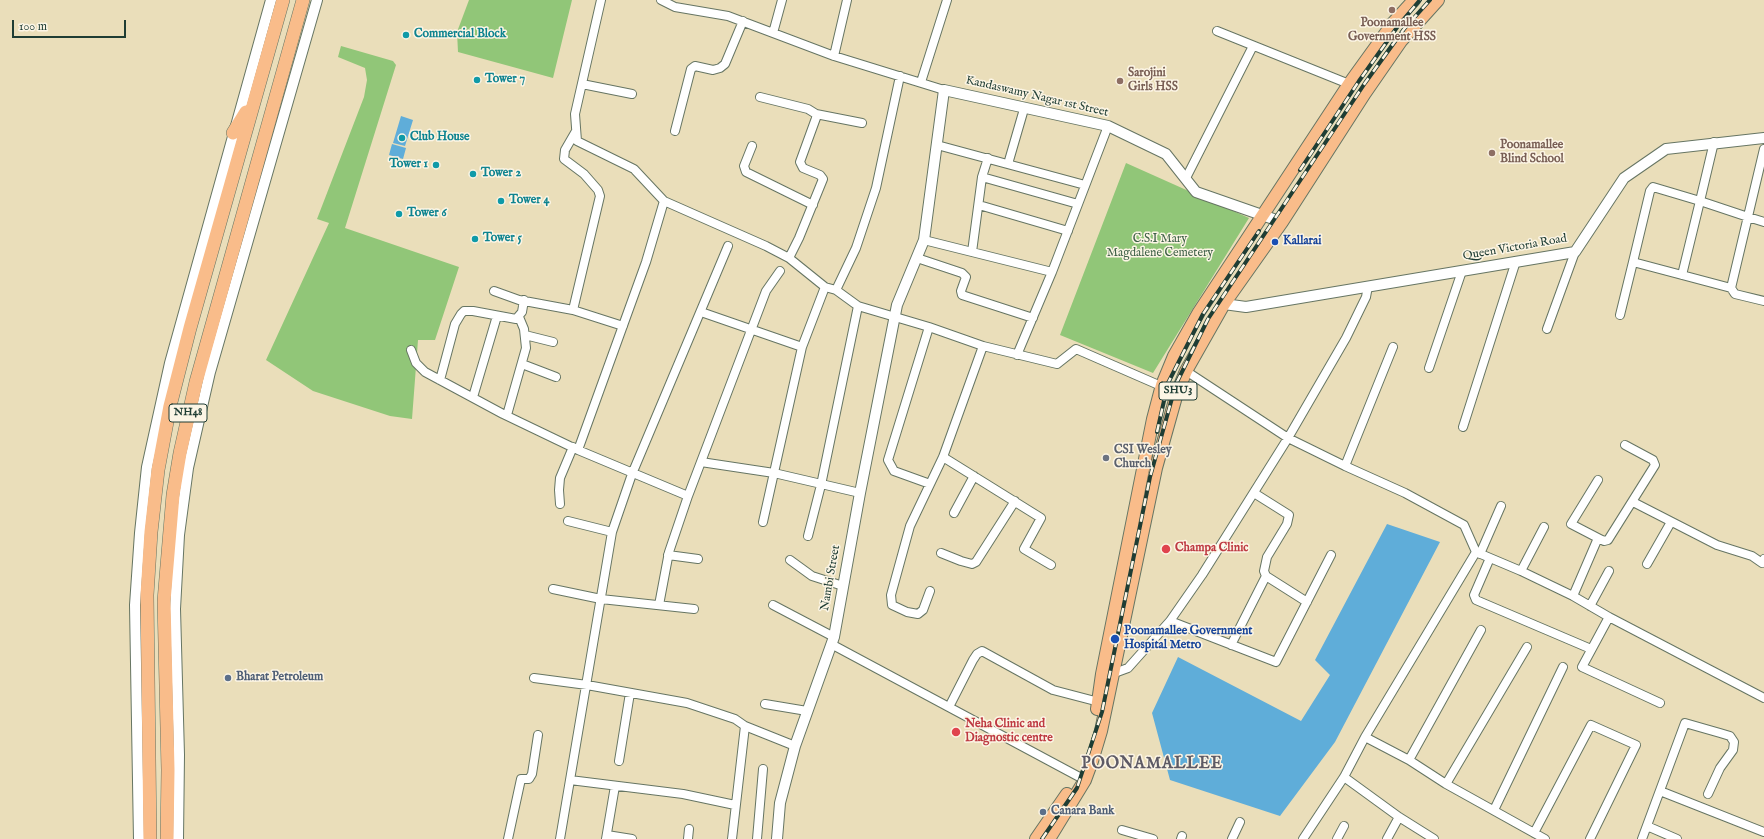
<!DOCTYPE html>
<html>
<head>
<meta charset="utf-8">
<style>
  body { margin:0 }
  #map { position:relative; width:1764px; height:839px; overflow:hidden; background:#eadeba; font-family:"IM FELL English",serif }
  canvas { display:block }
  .scale { position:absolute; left:12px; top:20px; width:114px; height:18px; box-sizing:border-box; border:2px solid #1f3d34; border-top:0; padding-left:5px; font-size:12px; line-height:14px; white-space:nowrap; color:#1f3d34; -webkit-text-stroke:3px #fcf5e5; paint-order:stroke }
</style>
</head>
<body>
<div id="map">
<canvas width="1764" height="839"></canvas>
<div class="scale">100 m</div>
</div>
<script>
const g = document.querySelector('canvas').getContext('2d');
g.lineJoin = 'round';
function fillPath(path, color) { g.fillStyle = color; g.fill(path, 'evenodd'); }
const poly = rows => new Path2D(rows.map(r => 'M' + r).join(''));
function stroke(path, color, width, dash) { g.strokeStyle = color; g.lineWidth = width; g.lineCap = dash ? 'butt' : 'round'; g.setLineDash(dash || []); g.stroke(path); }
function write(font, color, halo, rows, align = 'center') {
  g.font = font + ' "IM FELL English",serif'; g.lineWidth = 3; g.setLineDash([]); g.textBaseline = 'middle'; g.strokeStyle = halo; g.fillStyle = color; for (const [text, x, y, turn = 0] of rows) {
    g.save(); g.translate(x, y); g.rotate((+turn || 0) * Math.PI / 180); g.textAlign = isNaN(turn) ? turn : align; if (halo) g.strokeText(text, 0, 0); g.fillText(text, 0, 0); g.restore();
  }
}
const green = poly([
  [469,0,572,0,553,78,458,52,457,32],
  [341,46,393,61,396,65,345,228,459,267,435,340,418,340,412,419,390,416,313,391,266,360,329,223,317,219,364,97,367,80,365,68,338,57],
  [1126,163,1249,218,1153,373,1060,335]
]);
const water = poly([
  [401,116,413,120,405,146,393,143],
  [392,144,406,148,403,159,389,155],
  [1387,524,1440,542,1335,742,1280,816,1170,780,1152,713,1178,657,1301,721,1330,675,1315,660]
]);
const minor = poly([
  [601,0,575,114,577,141,634,169,664,201,766,246,789,258,825,287,836,290,858,306,929,327,983,346,1057,364,1076,349,1177,393],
  [661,0,675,7,728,16,834,56,944,90],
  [1217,31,1349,84],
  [773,33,782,0],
  [834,56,847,0],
  [921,82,947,0],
  [582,84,632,94],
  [760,97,808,109,816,114,816,118,800,162,803,168,820,175,823,179,799,238,789,258],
  [816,114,862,123],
  [675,131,691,69,695,66,713,70,720,68,725,64,743,21],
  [1714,142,1700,201,1682,275,1633,262,1650,191,1653,187,1700,201,1748,217,1764,222],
  [937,145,1085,185],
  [752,146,744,166,746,172,813,205],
  [1008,164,1024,109],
  [982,177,1078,204],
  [1186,178,1253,46],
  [979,205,1068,231],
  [924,240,1052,272],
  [972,252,982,177,988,158],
  [917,258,962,273,966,277,961,291,962,295,1033,318],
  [1682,275,1731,288,1764,149],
  [1731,288,1735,294,1764,301],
  [836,290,856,248,876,188,900,76],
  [494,291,519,300,573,310,623,326],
  [573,310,600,196,598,190,584,174,564,159,565,150,576,131],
  [701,312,802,347],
  [1620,315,1633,262],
  [929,327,888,460,894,471,930,484],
  [1547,329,1575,252],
  [525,335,553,342],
  [411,350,416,363,425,372,503,414,578,450,688,496],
  [1017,355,1052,272,1108,126],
  [522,364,556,377],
  [1429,368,1462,271],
  [1186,371,1288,438,1345,466,1405,493,1464,525,1476,552,1365,737,1344,777,1303,839],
  [440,380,455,324,461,314,464,311,473,311,516,319,522,312,524,300],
  [473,397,497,316],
  [507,415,526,348,524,329,519,317],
  [1463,427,1516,261],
  [578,450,646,262,664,201],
  [943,457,1041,518,1024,549,1051,565],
  [701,462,774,473,860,493],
  [1345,466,1393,347],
  [1598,480,1571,524,1598,538],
  [1254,493,1289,515,1287,524,1267,557,1264,571,1266,576,1307,602],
  [1633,502,1717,545,1752,556,1762,563,1764,559],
  [560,504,559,490,560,478,573,447],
  [954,513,974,476],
  [568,521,612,532],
  [763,522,802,347,825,287],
  [808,536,821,485,858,306],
  [1476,552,1521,571,1573,596,1598,538,1604,541,1608,540,1655,465,1653,460,1625,445],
  [941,553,961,561,972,564,976,562,1015,501],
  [1480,554,1501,506],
  [668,555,698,559],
  [1490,558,1474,595,1476,600,1591,649],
  [790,560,812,576,843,586],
  [1647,564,1671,522],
  [1521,571,1544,527],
  [553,589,601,599,694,609],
  [930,591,923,610,918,614,907,612,892,605,891,595,910,526,943,457,983,346],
  [1573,596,1609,617,1582,667,1660,703],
  [659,605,669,552,688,496,766,291,780,271],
  [773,605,834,637],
  [1590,606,1609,571],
  [1609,617,1764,698],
  [1170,621,1276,662,1331,555],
  [831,644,1085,780],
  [1231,645,1266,576],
  [1109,675,1128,668,1170,621,1202,575,1288,438,1346,338,1366,297,1368,286],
  [534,678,587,685,687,703,735,719,745,726,795,746],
  [765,704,807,711],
  [949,707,973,660,977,654,982,651,1053,690,1099,702],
  [1365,737,1409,760,1446,784,1545,839],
  [1409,760,1481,630],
  [619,761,630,693],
  [1344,777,1399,817,1434,839],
  [570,780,683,794,735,805],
  [1446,784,1527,647],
  [1660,791,1764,832],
  [1494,810,1563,667],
  [1647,826,1677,839],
  [1122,830,1153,839],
  [1534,833,1591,725,1636,745,1590,839],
  [607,835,632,839],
  [508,839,521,779,529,779,532,774,538,735],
  [560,839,612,532,632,474,728,246],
  [606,839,615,786],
  [688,839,689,829],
  [732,839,745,726],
  [757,839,763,769],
  [1181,839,1182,836],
  [1232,839,1240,822],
  [1337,839,1344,826],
  [1387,839,1399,817],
  [1642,839,1685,723,1720,733,1730,736,1734,742,1733,750,1720,768,1708,794]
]);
const tertiary = poly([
  [1224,304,1246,307,1575,252,1624,178,1666,149,1764,138],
  [139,839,135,605,140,533,147,467,170,363,271,0],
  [178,839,179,755,175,609,179,535,188,468,210,372,317,0],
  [777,839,780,803,795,746,834,637,860,493,897,305,924,240,944,90,1108,126,1166,154,1196,192,1282,222]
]);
const primary = poly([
  [1097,709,1102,674,1153,419,1162,385,1174,356,1199,312,1349,84,1393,23,1414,0],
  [1036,839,1067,794],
  [1049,839,1085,780,1092,761,1101,731,1156,468,1177,393,1186,371,1224,304,1282,222,1365,93,1401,41,1438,0]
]);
const trunk = poly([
  [233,133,246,112],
  [150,839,147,595,151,532,158,470,170,406,190,328,283,0],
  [167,839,168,770,164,601,173,495,180,453,196,382,303,0]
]);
const rail = poly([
  [1300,170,1359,81,1398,26,1420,0],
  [1157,432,1168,383,1203,314,1259,231],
  [1042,839,1077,788,1102,712,1150,477,1176,384,1208,319,1365,83,1404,29,1430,0]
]);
const markers = [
  [1392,10,4,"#8d6e63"],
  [406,35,4,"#0f9aa8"],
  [477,80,4,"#0f9aa8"],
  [1120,81,4,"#8d6e63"],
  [402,138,4,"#0f9aa8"],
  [1492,153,4,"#8d6e63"],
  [436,165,4,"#0f9aa8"],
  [473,174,4,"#0f9aa8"],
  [501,201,4,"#0f9aa8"],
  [399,214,4,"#0f9aa8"],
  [475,239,4,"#0f9aa8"],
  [1275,242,4,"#1a4fb4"],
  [1106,458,4,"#6b7280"],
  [1166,549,5,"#e0444e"],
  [1115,639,5,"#1a4fb4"],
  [228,678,4,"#5c6f8a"],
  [956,732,5,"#e0444e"],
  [1043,812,4,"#5c6f8a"]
];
const shields = [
  [1178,391,38],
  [188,413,38]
];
const shieldNames = [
  ["SHU3",1178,391],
  ["NH48",188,413]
];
const educationNames = [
  ["Poonamallee",1392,24,"center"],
  ["Government HSS",1392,38,"center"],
  ["Sarojini",1128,74],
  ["Girls HSS",1128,88],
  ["Poonamallee",1500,146],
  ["Blind School",1500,160]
];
const cultureNames = [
  ["Commercial Block",414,35],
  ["Tower 7",485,80],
  ["Club House",410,138],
  ["Tower 1",428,165,"right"],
  ["Tower 2",481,174],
  ["Tower 4",509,201],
  ["Tower 6",407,214],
  ["Tower 5",483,239]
];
const streetNames = [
  ["Kandaswamy Nagar 1st Street",1037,97,13],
  ["Queen Victoria Road",1515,248,-10],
  ["Nambi Street",831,578,-80]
];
const parkNames = [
  ["C.S.I Mary",1160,240],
  ["Magdalene Cemetery",1160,254]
];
const transitNames = [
  ["Kallarai",1283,242],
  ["Poonamallee Government",1124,632],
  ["Hospital Metro",1124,646]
];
const worshipNames = [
  ["CSI Wesley",1114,451],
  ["Church",1114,465]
];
const healthNames = [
  ["Champa Clinic",1175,549],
  ["Neha Clinic and",965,725],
  ["Diagnostic centre",965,739]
];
const serviceNames = [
  ["Bharat Petroleum",236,678],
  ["Canara Bank",1051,812]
];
const districtNames = [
  ["POONAMALLEE",1152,765]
];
fillPath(green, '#91c678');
fillPath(water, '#5fadd9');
stroke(minor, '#667563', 10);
stroke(tertiary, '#667563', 12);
stroke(primary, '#667563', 14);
stroke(trunk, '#667563', 14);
stroke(minor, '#fff', 8);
stroke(tertiary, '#fff', 10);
stroke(primary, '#f9bc8a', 12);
stroke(trunk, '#f9bc8a', 13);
stroke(rail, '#1f3d34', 4);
stroke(rail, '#fcf5e5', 2.5, [8]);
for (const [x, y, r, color] of markers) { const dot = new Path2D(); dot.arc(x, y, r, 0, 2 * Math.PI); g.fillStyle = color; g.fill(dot); stroke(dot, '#fcf5e5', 1.5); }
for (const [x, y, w] of shields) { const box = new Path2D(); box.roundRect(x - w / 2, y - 9, w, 18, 3); g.fillStyle = '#fcf5e5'; g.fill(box); stroke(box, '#1f3d34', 1); }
write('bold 11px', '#1f3d34', null, shieldNames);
write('bold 12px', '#785e54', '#fcf5e5', educationNames, 'left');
write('bold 12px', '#0d838f', '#fcf5e5', cultureNames, 'left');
write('12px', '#1f3d34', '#fcf5e5', streetNames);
write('12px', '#3c5f45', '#fcf5e5', parkNames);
write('bold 12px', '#164399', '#fcf5e5', transitNames, 'left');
write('bold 12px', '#5b616d', '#fcf5e5', worshipNames, 'left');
write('bold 12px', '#be3a42', '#fcf5e5', healthNames, 'left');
write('bold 12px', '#4e5e75', '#fcf5e5', serviceNames, 'left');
g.letterSpacing = '1px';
write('bold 16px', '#5d5a65', '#fcf5e5', districtNames);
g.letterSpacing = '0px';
</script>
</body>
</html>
